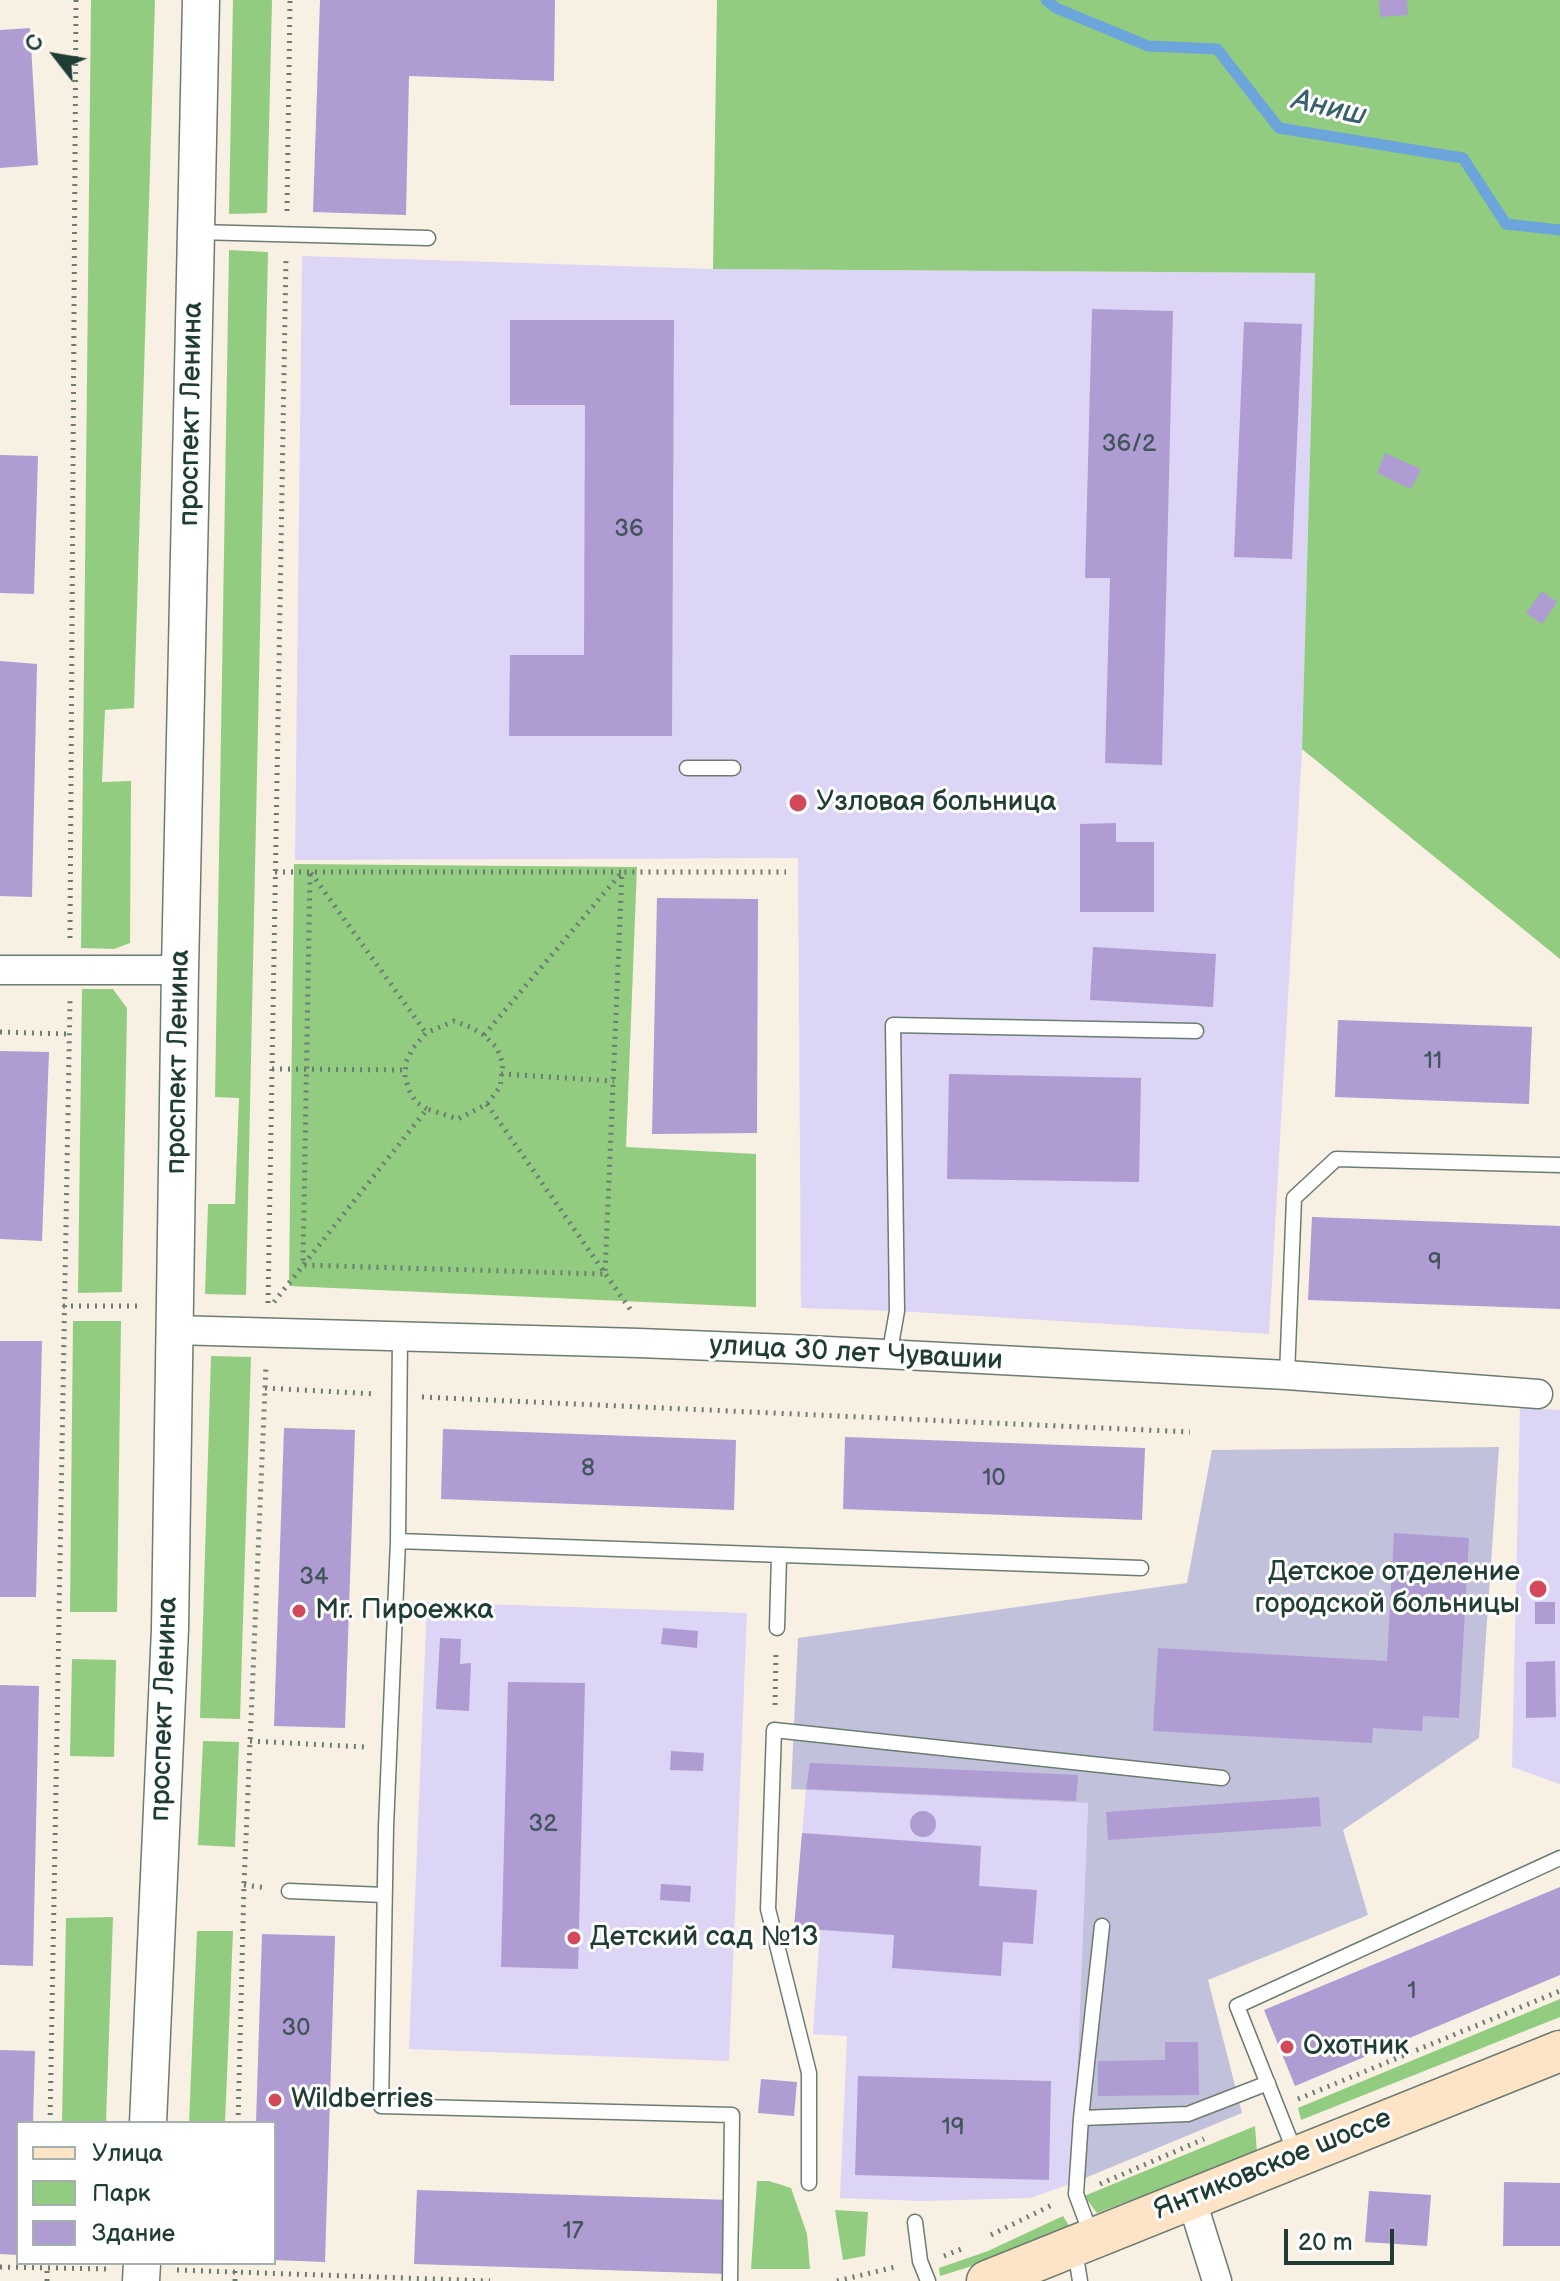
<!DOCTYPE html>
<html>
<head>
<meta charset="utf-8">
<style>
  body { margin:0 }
  #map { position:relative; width:1560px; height:2281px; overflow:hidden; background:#f8f0e2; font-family:"Balsamiq Sans",sans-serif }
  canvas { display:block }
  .legend { position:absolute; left:16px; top:2121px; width:260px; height:144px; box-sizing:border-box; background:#fff; border:2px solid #a5b1ae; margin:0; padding:10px 14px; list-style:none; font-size:24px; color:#1f3d34 }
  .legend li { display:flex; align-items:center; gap:16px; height:40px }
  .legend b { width:40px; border:2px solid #a5b1ae }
  .north { position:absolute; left:16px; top:16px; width:80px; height:80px; -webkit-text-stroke:6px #fff; paint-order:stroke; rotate:301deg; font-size:22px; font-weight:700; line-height:32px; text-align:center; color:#1f3d34 }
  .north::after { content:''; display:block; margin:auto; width:28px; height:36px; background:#1f3d34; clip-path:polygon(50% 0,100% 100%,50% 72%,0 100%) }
  .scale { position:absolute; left:1284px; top:2229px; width:110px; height:36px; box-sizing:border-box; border:4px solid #1f3d34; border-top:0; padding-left:10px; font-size:24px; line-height:28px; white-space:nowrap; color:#1f3d34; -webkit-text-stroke:6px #fff; paint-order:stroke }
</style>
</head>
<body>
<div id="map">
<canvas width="1560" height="2281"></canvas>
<ul class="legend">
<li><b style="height:10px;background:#fee4c6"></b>Улица</li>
<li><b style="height:22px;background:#92cc80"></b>Парк</li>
<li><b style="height:22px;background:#ae9cd2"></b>Здание</li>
</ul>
<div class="north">С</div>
<div class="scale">20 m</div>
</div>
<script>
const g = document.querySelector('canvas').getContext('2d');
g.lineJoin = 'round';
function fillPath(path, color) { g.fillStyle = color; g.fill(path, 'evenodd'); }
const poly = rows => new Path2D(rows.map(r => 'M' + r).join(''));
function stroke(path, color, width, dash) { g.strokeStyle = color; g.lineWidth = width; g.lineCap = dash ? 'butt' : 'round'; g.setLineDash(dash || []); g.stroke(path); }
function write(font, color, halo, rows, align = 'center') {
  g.font = font + ' "Balsamiq Sans",sans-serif'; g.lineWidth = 6; g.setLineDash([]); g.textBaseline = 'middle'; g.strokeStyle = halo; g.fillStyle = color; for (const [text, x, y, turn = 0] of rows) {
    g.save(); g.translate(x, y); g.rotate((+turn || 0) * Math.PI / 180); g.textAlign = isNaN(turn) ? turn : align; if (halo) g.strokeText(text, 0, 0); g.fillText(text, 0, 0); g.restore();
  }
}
const built = poly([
  [302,256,713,269,1315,273,1302,749,1269,1334,897,1311,801,1308,798,858,295,860],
  [1520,1408,1560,1410,1560,1784,1512,1767],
  [427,1602,747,1613,729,2061,409,2049],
  [806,1789,1088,1803,1073,2183,1030,2198,922,2201,840,2198,847,2036,813,2034,820,1930,794,1928]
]);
const industrial = poly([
  [1499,1447,1479,1738,1343,1830,1368,1915,1208,1980,1242,2113,1073,2183,1088,1803,791,1789,798,1638,1187,1583,1212,1450]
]);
const green = poly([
  [91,0,155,0,134,708,105,710,102,782,131,781,130,943,114,949,81,948],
  [233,0,272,0,267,213,229,214],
  [717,0,1560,0,1560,959,1302,749,1315,273,713,269],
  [229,250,268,252,246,1295,205,1294,208,1204,235,1204,239,1098,215,1097],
  [294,864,637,867,626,1147,756,1154,756,1307,289,1286],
  [82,989,113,989,127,1008,122,1292,78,1293],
  [73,1321,121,1321,117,1612,70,1612],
  [211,1356,251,1357,240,1719,200,1718],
  [72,1659,116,1660,114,1757,70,1756],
  [203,1741,239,1742,235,1847,198,1845],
  [113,1917,106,2123,62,2123,66,1918],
  [197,1931,233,1931,225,2123,189,2123],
  [1560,1999,1560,2017,1301,2120,1298,2108],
  [1255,2126,1257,2153,1097,2213,1084,2196],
  [757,2181,769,2181,791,2188,807,2234,810,2269,751,2269],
  [835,2210,868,2212,865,2256,843,2260],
  [1063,2216,1070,2227,1001,2257,940,2276,939,2268,988,2251]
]);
const stream = poly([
  [1046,0,1056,8,1148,46,1217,49,1279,128,1463,158,1506,224,1560,230]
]);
const building = poly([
  [320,0,555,0,554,81,409,76,406,215,313,212],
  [1379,0,1407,0,1408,15,1380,17],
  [30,28,38,165,0,168,0,30],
  [1092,309,1173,311,1162,765,1105,763,1110,578,1085,578],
  [510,320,674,320,672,736,509,736,510,655,584,655,585,405,510,405],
  [1244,322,1302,324,1292,559,1234,557],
  [1385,453,1421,469,1411,489,1377,473],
  [0,455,38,456,34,594,0,593],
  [1542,591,1557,602,1542,624,1526,613],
  [0,661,37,664,32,897,0,896],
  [1116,823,1116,842,1154,842,1154,912,1080,912,1080,824],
  [657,898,758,899,757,1133,652,1134],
  [1093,947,1216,954,1213,1007,1090,1000],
  [1338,1020,1532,1027,1529,1104,1335,1097],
  [0,1051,49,1052,42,1241,0,1239],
  [949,1074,1141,1078,1139,1182,947,1179],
  [1312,1217,1560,1226,1560,1309,1308,1300],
  [0,1341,42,1341,36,1597,0,1597],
  [284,1428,355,1430,345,1728,274,1726],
  [443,1429,736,1440,734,1510,441,1499],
  [845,1437,1145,1448,1142,1520,843,1509],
  [1394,1533,1469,1538,1459,1718,1423,1716,1422,1731,1373,1728,1372,1743,1153,1731,1158,1648,1387,1661],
  [1535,1602,1555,1602,1555,1624,1535,1624],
  [663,1628,698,1631,697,1648,661,1644],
  [440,1638,461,1639,460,1664,471,1663,469,1711,436,1709],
  [1555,1661,1556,1717,1526,1718,1526,1662],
  [508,1682,585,1683,578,1969,501,1967],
  [0,1685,39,1686,33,1966,0,1965],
  [671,1751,704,1753,703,1771,670,1770],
  [810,1763,1078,1775,1076,1801,806,1789],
  [1319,1797,1321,1826,1108,1840,1106,1812],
  '910 1824a13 13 0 1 1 26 0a13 13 0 1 1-26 0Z',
  [802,1833,981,1846,979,1886,1037,1890,1033,1944,1003,1942,1001,1976,892,1968,894,1935,794,1928],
  [661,1884,691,1886,690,1902,660,1900],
  [1560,1887,1560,1975,1295,2086,1264,2010],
  [262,1934,335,1936,325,2262,274,2260,274,2123,256,2123],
  [1165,2042,1198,2042,1199,2095,1098,2096,1098,2061,1165,2060],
  [0,2050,35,2051,33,2123,18,2123,18,2255,0,2254],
  [858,2076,1051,2081,1049,2180,855,2175],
  [761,2079,797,2082,794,2116,758,2113],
  [1504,2182,1560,2183,1560,2246,1503,2246],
  [417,2190,731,2200,729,2274,414,2264],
  [1369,2191,1431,2195,1427,2246,1365,2242]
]);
const path = poly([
  [287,211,290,0],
  [275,872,622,872,605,1274,303,1265,310,872],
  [311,873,426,1033],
  [70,938,76,0],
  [0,1032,69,1034],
  [484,1035,622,872,786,872],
  [272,1069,406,1070],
  [501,1074,614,1081],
  [487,1104,632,1312],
  [274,1302,427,1109,458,1119,487,1104,500,1087,503,1064,497,1048,484,1035,470,1027,454,1021,426,1033,413,1048,406,1062,405,1078,410,1092,416,1102,427,1109],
  [268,1303,286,257],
  [63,1306,140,1306],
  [265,1388,376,1394],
  [422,1397,1190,1432],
  [775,1705,776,1651],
  [250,1741,365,1747],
  [244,1885,267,1888],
  [1298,2099,1560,1991],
  [50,2123,70,1000],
  [238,2123,244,1885,266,1365],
  [1100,2184,1204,2139],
  [991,2235,1054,2204],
  [944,2256,964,2248],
  [0,2267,107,2269],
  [177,2270,490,2281],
  [47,2281,47,2263],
  [235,2281,235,2263],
  [837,2281,895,2267]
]);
const service = poly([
  [196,232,428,238],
  [687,768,733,768],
  [400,1336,398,1541,386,1827,381,2106,732,2115,730,2281],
  [889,1356,897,1311,893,1025,1196,1031],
  [1287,1375,1294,1198,1336,1159,1560,1165],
  [398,1541,1141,1568],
  [777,1628,779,1556],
  [289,1891,384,1895],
  [1081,2118,1188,2114,1268,2083],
  [1296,2155,1237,2006,1560,1858],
  [809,2183,809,2073,768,1909,774,1730,1222,1778],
  [915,2222,920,2261,928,2281],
  [1092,2237,1076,2194,1081,2118,1102,1926],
  [1075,2250,1080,2281]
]);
const minor = poly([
  [0,970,180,970],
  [174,1330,639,1343,789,1349,1287,1375,1538,1394],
  [1191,2198,1217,2281]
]);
const tertiary = poly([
  [148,2123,170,1629,180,970,201,0],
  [141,2281,142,2263]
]);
const secondary = poly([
  [987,2281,1560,2051]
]);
const markers = [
  [798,803,10,"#d1495b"],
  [1538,1589,10,"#d1495b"],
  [299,1611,8,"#d1495b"],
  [574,1938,8,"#d1495b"],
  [1287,2047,8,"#d1495b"],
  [275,2100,8,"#d1495b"]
];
const numberNames = [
  ["36/2",1129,445],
  ["36",629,530],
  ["11",1433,1062],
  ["9",1435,1263],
  ["8",588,1469],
  ["10",994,1479],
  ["34",314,1578],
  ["32",543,1825],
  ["1",1412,1992],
  ["30",296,2029],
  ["19",953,2128],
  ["17",573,2232]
];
const streetNames = [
  ["проспект Ленина",192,414,-89],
  ["проспект Ленина",179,1062,-89],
  ["улица 30 лет Чувашии",856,1354,3],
  ["проспект Ленина",165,1709,-88],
  ["Янтиковское шоссе",1273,2165,-22]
];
const poiNames = [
  ["Узловая больница",816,803],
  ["Детское отделение",1520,1573,"right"],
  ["городской больницы",1520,1605,"right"],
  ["Mr. Пироежка",315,1611],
  ["Детский сад №13",590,1938],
  ["Охотник",1303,2047],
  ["Wildberries",291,2100]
];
const waterNames = [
  ["Аниш",1329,109,13]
];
fillPath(built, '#dcd5f6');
fillPath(industrial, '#c2c1dc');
fillPath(green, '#92cc80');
stroke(stream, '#6ca5db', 11);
fillPath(building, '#ae9cd2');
stroke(service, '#6b7c71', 17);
stroke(minor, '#6b7c71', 31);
stroke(tertiary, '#6b7c71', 39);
stroke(secondary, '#6b7c71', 43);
stroke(path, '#6b7c71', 5, [2, 6]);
stroke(service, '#fff', 14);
stroke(minor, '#fff', 28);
stroke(tertiary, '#fff', 36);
stroke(secondary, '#fee4c6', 40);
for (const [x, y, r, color] of markers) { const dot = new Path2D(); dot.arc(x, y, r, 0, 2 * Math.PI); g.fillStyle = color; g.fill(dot); stroke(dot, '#fff', 3); }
write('24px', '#43555c', null, numberNames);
write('28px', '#1f3d34', '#fff', streetNames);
write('28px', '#1f3d34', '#fff', poiNames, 'left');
write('italic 30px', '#3a616e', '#fff', waterNames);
</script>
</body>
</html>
